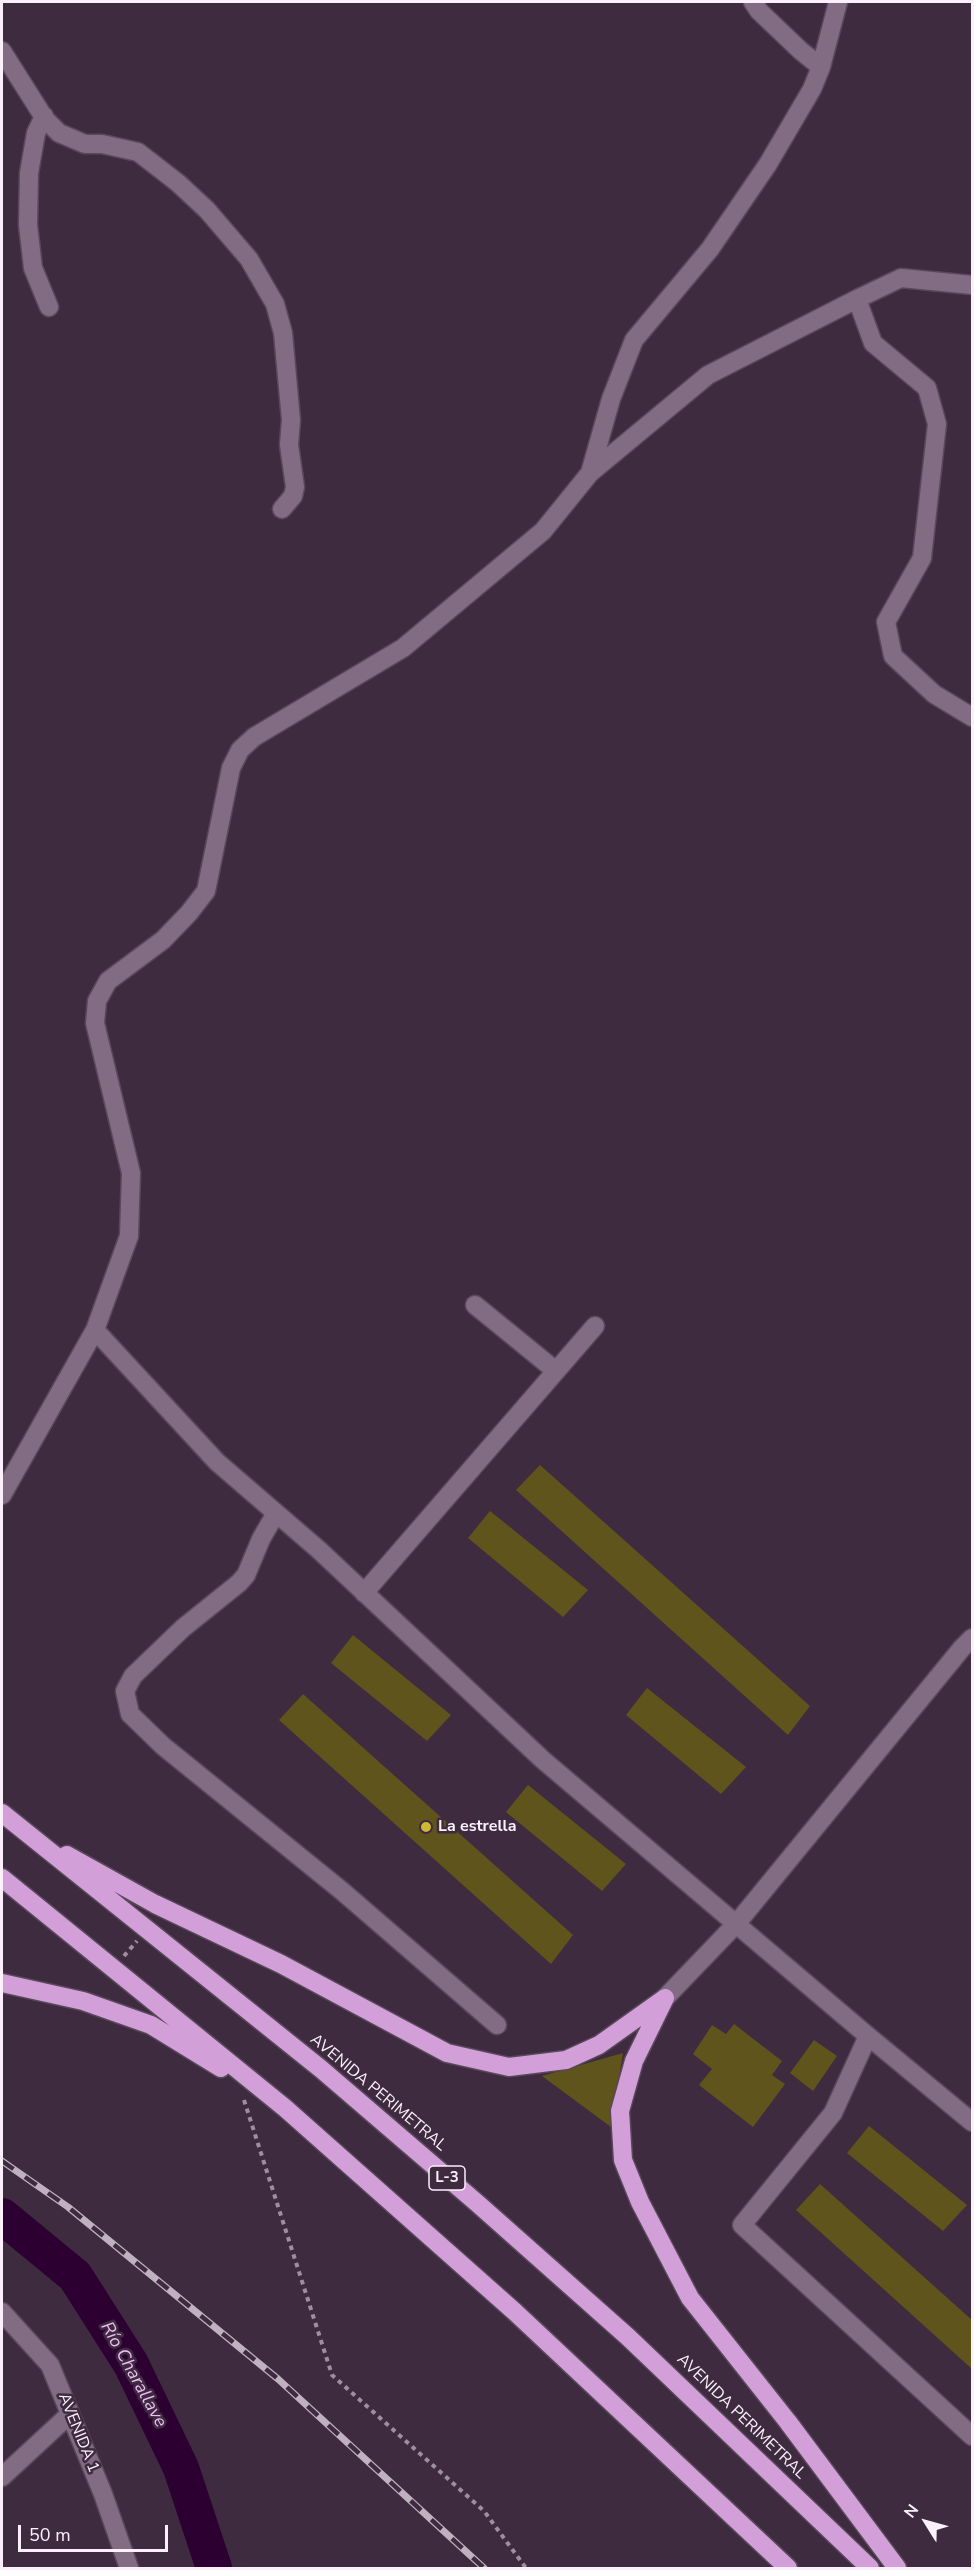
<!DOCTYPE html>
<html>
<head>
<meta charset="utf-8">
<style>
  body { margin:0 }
  #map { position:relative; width:974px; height:2570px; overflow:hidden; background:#3e2b40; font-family:"Nunito Sans",sans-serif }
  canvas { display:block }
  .frame { position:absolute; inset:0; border:3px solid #fcf0fd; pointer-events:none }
  .north { position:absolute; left:896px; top:2492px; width:60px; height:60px; -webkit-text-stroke:4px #3e2b40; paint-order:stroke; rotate:307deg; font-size:16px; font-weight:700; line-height:24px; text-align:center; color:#fcf0fd }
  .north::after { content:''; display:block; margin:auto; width:21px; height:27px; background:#fcf0fd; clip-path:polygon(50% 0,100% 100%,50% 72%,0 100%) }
  .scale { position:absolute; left:18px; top:2525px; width:150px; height:27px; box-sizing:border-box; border:3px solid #fcf0fd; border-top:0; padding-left:8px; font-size:18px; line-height:21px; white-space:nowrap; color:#fcf0fd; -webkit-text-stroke:4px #3e2b40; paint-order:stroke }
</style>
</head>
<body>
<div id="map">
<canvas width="974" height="2570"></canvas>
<div class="frame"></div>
<div class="north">N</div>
<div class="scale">50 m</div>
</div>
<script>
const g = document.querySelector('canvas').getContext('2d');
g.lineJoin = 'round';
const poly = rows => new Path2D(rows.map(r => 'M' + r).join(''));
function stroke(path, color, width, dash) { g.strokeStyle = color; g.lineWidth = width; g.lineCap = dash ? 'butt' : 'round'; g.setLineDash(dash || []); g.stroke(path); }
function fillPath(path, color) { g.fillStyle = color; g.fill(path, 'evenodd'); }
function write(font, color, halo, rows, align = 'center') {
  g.font = font + ' "Nunito Sans",sans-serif'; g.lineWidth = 5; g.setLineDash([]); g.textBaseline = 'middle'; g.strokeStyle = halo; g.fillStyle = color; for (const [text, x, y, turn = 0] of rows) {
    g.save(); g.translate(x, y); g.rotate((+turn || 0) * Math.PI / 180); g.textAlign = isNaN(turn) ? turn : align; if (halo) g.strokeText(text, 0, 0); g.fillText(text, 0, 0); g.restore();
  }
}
const river = poly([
  [2,2216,75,2276,131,2364,181,2468,214,2568]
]);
const building = poly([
  [540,1465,810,1706,788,1735,516,1490],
  [490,1511,588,1590,563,1617,468,1538],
  [353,1635,451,1715,427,1741,331,1663],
  [647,1688,746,1767,721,1794,626,1715],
  [303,1694,573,1935,551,1964,279,1720],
  [528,1785,626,1864,602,1891,506,1812],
  [734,2024,782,2061,772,2075,785,2084,753,2127,699,2085,712,2069,693,2054,712,2025,726,2034],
  [814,2040,837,2056,813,2091,790,2073],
  [623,2053,611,2127,542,2076],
  [869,2126,967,2205,943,2231,847,2153],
  [820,2184,972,2320,972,2369,796,2210]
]);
const path = poly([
  [124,1956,137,1941],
  [244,2100,332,2375,484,2511,526,2568]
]);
const minor = poly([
  [753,2,759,11,801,51,821,67],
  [2,51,45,119,59,133,85,144,102,144,138,152,178,183,207,210,249,259,275,304,283,333,291,420,289,445,295,487,293,496,282,509],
  [44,116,36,133,29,173,28,225,33,268,49,307],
  [857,299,873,343,927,388,937,424,922,558,886,622,893,656,934,694,972,717],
  [590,473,708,375,857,299,901,278,972,285],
  [475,1305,556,1371],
  [95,1330,217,1462,319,1550,543,1760,868,2036,972,2122],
  [2,1495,95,1330,129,1236,131,1173,95,1023,97,1001,108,981,163,940,189,913,206,891,231,768,240,750,254,737,403,648,543,531,590,473,611,399,634,340,710,249,768,164,812,89,821,67,838,2],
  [276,1513,261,1539,246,1575,239,1583,183,1628,133,1676,125,1691,130,1714,163,1746,342,1891,497,2025],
  [364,1593,595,1326],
  [665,1998,737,1923,962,1648,972,1638],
  [868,2036,833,2113,742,2225,972,2436],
  [2,2312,50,2365,103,2494,129,2568],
  [2,2477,70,2414]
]);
const highway = poly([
  [2,1813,321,2069,477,2203,628,2337,870,2568],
  [67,1855,155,1904,281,1964,447,2053,509,2067,566,2060,599,2045,665,1998],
  [2,1878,285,2108,515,2312,788,2568],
  [2,1983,83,2001,151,2025,221,2068],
  [664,2000,634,2061,620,2111,623,2160,640,2202,690,2298,788,2422,897,2568]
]);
const rail = poly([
  [2,2161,68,2207,278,2379,484,2568]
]);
const markers = [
  [426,1827,6,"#d0b837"]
];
const shields = [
  [447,2178,36]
];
const shieldNames = [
  ["L-3",447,2178]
];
const poiNames = [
  ["La estrella",438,1827]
];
const streetNames = [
  ["AVENIDA PERIMETRAL",378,2093,40],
  ["AVENIDA PERIMETRAL",741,2417,44],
  ["AVENIDA 1",78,2433,68]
];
const waterNames = [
  ["Río Charallave",133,2375,61]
];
stroke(river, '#2c0132', 36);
fillPath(building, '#5f541b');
stroke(minor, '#58485a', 21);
stroke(highway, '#58485a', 21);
stroke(path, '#9e8fa0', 4, [4.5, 4.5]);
stroke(minor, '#816c84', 18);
stroke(highway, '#d29fd8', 18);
stroke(rail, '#bfb1c0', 7);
stroke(rail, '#3e2b40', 4.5, [14]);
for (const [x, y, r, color] of markers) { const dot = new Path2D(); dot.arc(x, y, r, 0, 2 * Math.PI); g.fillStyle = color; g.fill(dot); stroke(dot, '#3e2b40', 2); }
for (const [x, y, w] of shields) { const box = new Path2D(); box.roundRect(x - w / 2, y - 12, w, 24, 4.5); g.fillStyle = '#3e2b40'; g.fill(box); stroke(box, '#fcf0fd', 1.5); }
write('bold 15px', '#fcf0fd', null, shieldNames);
write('bold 16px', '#fcf0fd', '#3e2b40', poiNames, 'left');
write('16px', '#fcf0fd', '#3e2b40', streetNames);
write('italic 18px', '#f2bbf8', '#3e2b40', waterNames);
</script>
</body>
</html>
